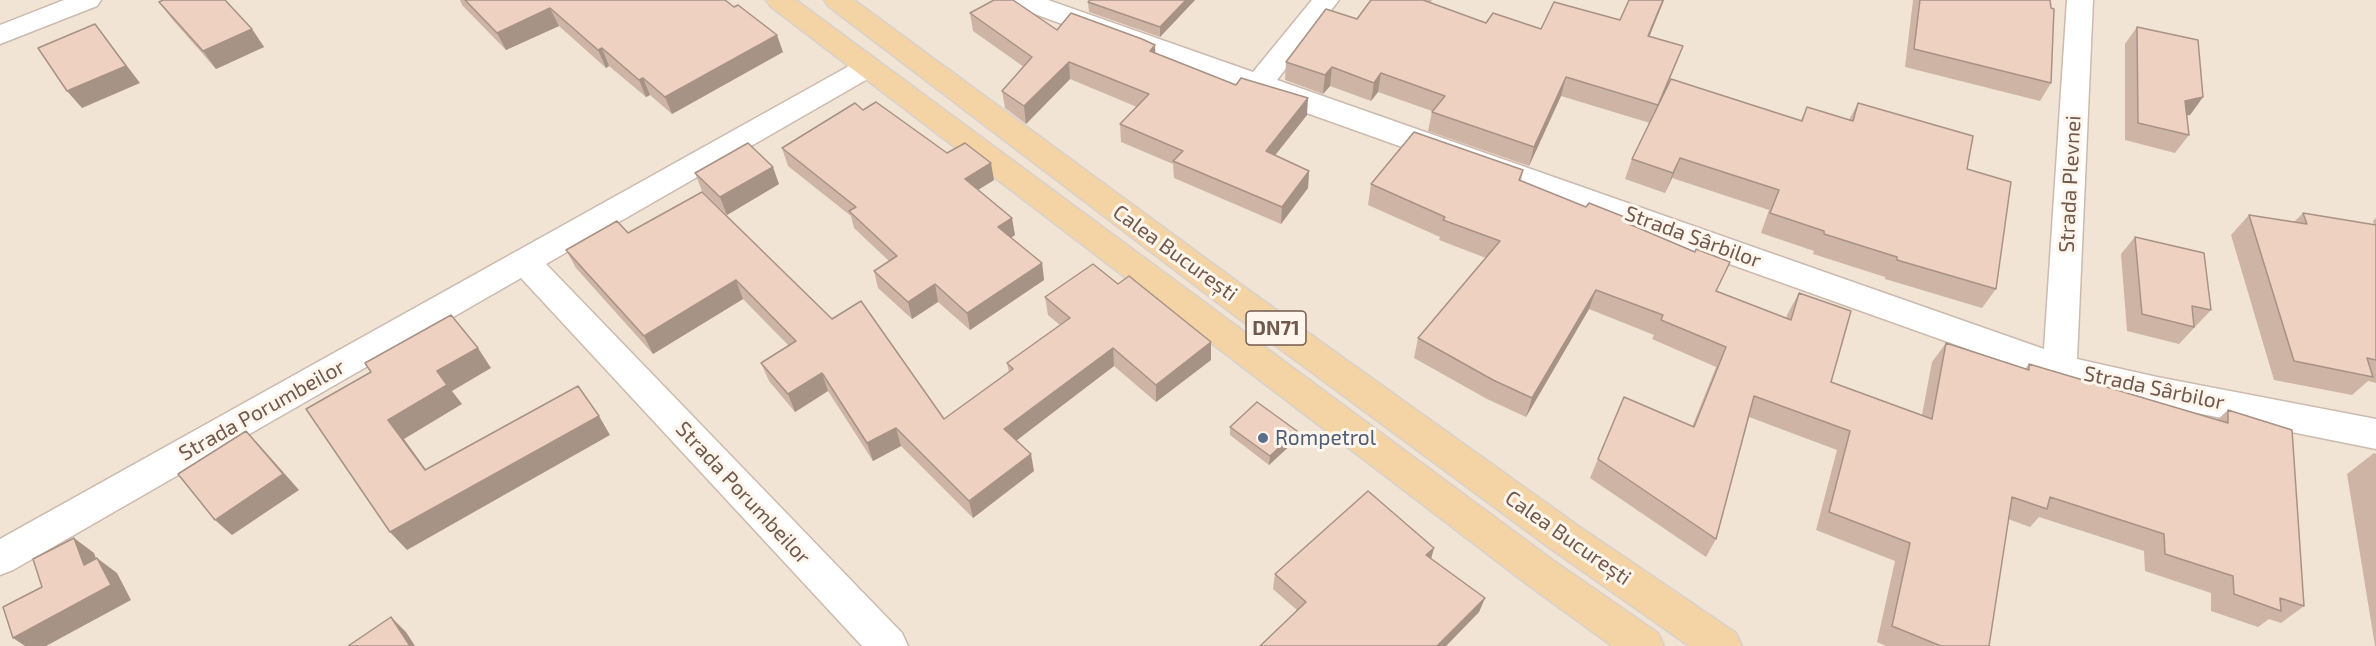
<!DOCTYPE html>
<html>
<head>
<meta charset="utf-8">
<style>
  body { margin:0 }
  canvas { display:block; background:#faf2e6 }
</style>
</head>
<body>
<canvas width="2376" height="646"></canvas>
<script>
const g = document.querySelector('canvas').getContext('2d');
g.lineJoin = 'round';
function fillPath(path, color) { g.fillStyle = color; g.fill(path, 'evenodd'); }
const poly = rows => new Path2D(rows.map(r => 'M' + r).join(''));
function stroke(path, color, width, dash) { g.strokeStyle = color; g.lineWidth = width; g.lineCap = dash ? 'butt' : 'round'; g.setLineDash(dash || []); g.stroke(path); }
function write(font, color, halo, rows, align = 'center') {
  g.font = font + ' "Exo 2",sans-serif'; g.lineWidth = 6; g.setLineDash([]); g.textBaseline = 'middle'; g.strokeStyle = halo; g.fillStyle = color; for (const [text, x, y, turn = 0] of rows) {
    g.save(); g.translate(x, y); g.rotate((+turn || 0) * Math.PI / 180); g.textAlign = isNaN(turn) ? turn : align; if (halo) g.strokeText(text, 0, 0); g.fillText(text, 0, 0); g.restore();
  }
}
const residential = poly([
  [0,0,2376,0,2376,646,0,646]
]);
const street = poly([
  [64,0,101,0,97,6,0,44,0,25,64,0],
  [1009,0,1048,0,1253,72,1312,0,1339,0,1277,80,2044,349,2067,0,2093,0,2077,359,2157,377,2376,419,2376,449,2157,405,2060,382,1248,92,1013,6,1009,0],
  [868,58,878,61,882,67,878,73,546,264,902,633,908,646,862,646,521,278,13,570,0,575,0,539,858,61,868,58]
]);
const primary = poly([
  [766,0,796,0,1554,561,1658,633,1664,646,1612,646,1528,585,770,6,766,0],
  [824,0,854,0,1250,291,1577,525,1736,633,1742,646,1689,646,1551,549,1226,309,828,6,824,0]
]);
const wall = poly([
  [460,0,725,0,783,52,672,114,650,95,646,97,609,66,606,68,559,26,506,50,462,5],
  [1195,0,1160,37,1089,12,1088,2],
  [1371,0,1432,0,1430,3,1486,23,1541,29,1620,20,1629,0,1664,0,1649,36,1683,46,1657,108,1801,120,1807,107,1849,120,1858,103,1967,169,1996,289,1982,308,1885,279,1885,277,1813,254,1814,251,1761,233,1769,210,1672,178,1665,193,1625,179,1632,159,1650,123,1561,96,1529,166,1428,131,1432,111,1378,92,1371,101,1330,86,1323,94,1285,80,1286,62,1357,19],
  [1913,0,2050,0,2051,83,2040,101,1905,67],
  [159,2,252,29,264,47,216,69,172,19],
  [970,13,1057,30,1155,45,1155,53,1307,115,1275,155,1309,171,1308,188,1281,224,1174,178,1173,164,1121,142,1120,124,1137,107,1070,79,1026,124,1005,108,1002,91,1024,67,973,31],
  [2137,27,2203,97,2190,115,2187,115,2189,135,2175,153,2125,140,2125,44],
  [782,148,947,153,994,180,978,190,1015,235,1011,238,1042,263,1044,280,970,330,938,302,912,319,878,288,874,271,889,261,854,228,851,216,788,166],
  [1523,170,1521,181,1586,207,1632,220,1630,224,1716,291,1786,318,1788,313,1799,293,1831,382,1922,415,1932,362,1946,343,2025,369,2029,364,2217,420,2228,410,2304,606,2281,623,2269,619,2258,627,2211,611,2211,593,2145,571,2144,551,2039,517,2030,527,2008,519,1989,646,1886,646,1877,642,1895,561,1816,530,1837,450,1749,417,1716,539,1706,557,1590,478,1624,397,1692,427,1716,367,1652,339,1654,335,1589,309,1526,417,1487,399,1414,358,1418,338,1486,258,1439,240,1440,237,1368,205,1371,184],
  [695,173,779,184,727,215,702,191],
  [2303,213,2374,225,2373,221,2376,218,2376,383,2368,381,2352,395,2274,380,2231,235,2249,215,2294,222],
  [628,233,832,319,944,419,1009,372,1007,363,1060,325,1048,315,1045,297,1211,360,1156,402,1114,366,1016,440,1034,471,973,518,901,446,873,461,828,391,795,412,769,381,761,363,789,346,743,299,653,354,576,268,566,250],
  [2135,237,2211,310,2179,344,2127,331,2121,254],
  [1230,427,1296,440,1269,465,1230,435],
  [2374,453,2376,454,2376,646,2375,646,2347,474],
  [1431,559,1485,598,1479,612,1446,646,1260,646,1297,610,1273,589,1275,574]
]);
const shadedWall = poly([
  [1186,0,1195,0,1160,37,1160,27],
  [1663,0,1664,0,1642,55,1648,36],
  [550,8,559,26,506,50,497,33],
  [95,24,140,83,82,108,67,91],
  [252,29,264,47,216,69,203,51],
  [777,35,783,52,672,114,665,97],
  [1155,45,1156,63,1150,51],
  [1683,46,1676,64,1651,123,1658,105],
  [602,48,609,66,606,68,598,50],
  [1069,62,1070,79,1026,124,1024,106],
  [1332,67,1330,86,1323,94,1325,75],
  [1381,73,1378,92,1371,101,1374,83],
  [1566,77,1561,96,1529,166,1534,147],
  [643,78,650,95,646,97,639,80],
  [2203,97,2190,115,2172,118,2185,101],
  [1308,98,1307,115,1265,168,1266,151],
  [1680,158,1672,178,1665,193,1673,173],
  [991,163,994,180,968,196,965,179],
  [773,167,779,184,727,215,720,197],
  [1309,171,1308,188,1281,224,1282,207],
  [1012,218,1015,235,1001,244,998,227],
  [1042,263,1044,280,970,330,967,313],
  [736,280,743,299,653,354,644,336],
  [935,284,938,302,912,319,908,302],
  [1596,290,1589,309,1526,417,1532,398],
  [1211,342,1211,360,1156,402,1156,385],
  [478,348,491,368,452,391,462,404,404,439,440,489,425,470,388,420,437,371],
  [1113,348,1114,366,1008,447,1004,429],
  [822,373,828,391,795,412,788,394],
  [599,416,610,435,407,550,390,532],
  [896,428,901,446,873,461,867,443],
  [246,431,261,447,299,490,232,535,215,520],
  [1297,431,1296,440,1269,465,1270,456],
  [1031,454,1034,471,973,518,969,501],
  [74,538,94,553,104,580,84,565],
  [1434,548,1430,563,1426,555],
  [97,558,117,573,131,600,46,646,25,646,13,638],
  [1485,598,1479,612,1446,646,1437,646],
  [391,617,406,632,415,646,410,646]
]);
const building = poly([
  [163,0,225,0,252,29,203,51,159,2,163,0],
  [465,0,725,0,734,7,738,5,777,35,665,97,643,78,639,80,602,48,598,50,550,8,497,33,465,0],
  [994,0,1013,0,1057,30,1071,13,1142,39,1155,45,1150,51,1236,85,1241,78,1308,98,1266,151,1309,171,1282,207,1173,161,1183,151,1120,124,1149,94,1069,62,1024,106,1002,91,1032,57,970,13,994,0],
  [1090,0,1186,0,1160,27,1088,2,1090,0],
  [1371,0,1423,0,1486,23,1493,13,1541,29,1554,2,1620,20,1629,0,1663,0,1648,36,1683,46,1658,105,1566,77,1534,147,1432,112,1445,96,1381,73,1374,83,1332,67,1325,75,1286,62,1326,9,1357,19,1371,0],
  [1920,0,2050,0,2051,8,2054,9,2051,83,1914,49,1920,0],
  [95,24,126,66,67,91,38,48,95,24],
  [2137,27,2198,40,2203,97,2185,101,2189,135,2138,123,2137,27],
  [1671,79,1802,121,1807,107,1853,121,1858,103,1973,136,1967,169,2011,182,1996,289,1897,260,1897,257,1824,234,1824,231,1770,213,1779,190,1680,158,1673,173,1632,159,1671,79],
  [876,102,947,153,965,143,991,163,965,179,1012,218,998,227,1042,263,967,313,935,284,908,302,874,271,897,256,849,211,856,207,782,148,855,103,863,110,876,102],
  [1414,132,1523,170,1519,180,1586,207,1589,203,1632,220,1629,224,1695,252,1696,249,1730,262,1716,291,1791,320,1799,293,1851,311,1831,382,1932,419,1946,343,2029,370,2029,364,2228,423,2228,410,2292,430,2304,606,2280,598,2281,611,2234,594,2233,576,2165,554,2164,534,2050,497,2047,509,2012,497,1989,646,1941,646,1892,626,1910,543,1829,512,1850,431,1754,396,1716,539,1598,459,1624,397,1694,427,1726,347,1661,320,1663,315,1596,290,1532,398,1493,380,1418,338,1500,241,1443,220,1445,217,1371,184,1414,132],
  [748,143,773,167,720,197,695,173,748,143],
  [702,192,832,319,861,301,944,419,1013,369,1007,363,1070,318,1045,297,1093,264,1118,284,1129,276,1211,342,1156,385,1113,348,1004,429,1031,454,969,501,896,428,867,443,822,373,788,394,761,363,796,341,736,280,644,336,566,250,617,221,628,233,702,192],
  [2303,213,2376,225,2376,360,2367,358,2373,377,2294,361,2249,215,2307,224,2303,213],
  [2135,237,2204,253,2211,310,2192,306,2194,327,2142,314,2135,237],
  [451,315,478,348,437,371,447,385,388,420,425,470,578,386,599,416,390,532,306,409,371,372,365,363,451,315],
  [1257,402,1297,431,1270,456,1230,427,1257,402],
  [246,431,283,474,215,520,178,474,246,431],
  [1368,491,1434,548,1426,555,1485,598,1437,646,1260,646,1306,602,1275,574,1368,491],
  [74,538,84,565,97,558,111,585,13,638,3,607,42,587,33,559,74,538],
  [391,617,410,646,348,646,391,617]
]);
const markers = [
  [1263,438,6,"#5c6f8a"]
];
const shields = [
  [1276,328,60]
];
const shieldNames = [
  ["DN71",1276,328]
];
const streetNames = [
  ["Strada Plevnei",2070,184,-87],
  ["Strada Sârbilor",1693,237,20],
  ["Calea București",1175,253,36],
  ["Strada Sârbilor",2154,388,12],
  ["Strada Porumbeilor",262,410,-29],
  ["Strada Porumbeilor",743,493,47],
  ["Calea București",1568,538,35]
];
const serviceNames = [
  ["Rompetrol",1275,438]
];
fillPath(residential, '#f2e4d5');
stroke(street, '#cbbaad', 3);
stroke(primary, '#d8d1cd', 3);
fillPath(street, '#fff');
fillPath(primary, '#f4d4a4');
fillPath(wall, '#cdb4a5');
fillPath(shadedWall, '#a79286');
fillPath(building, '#eed1c0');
stroke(building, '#a79286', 1.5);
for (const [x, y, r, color] of markers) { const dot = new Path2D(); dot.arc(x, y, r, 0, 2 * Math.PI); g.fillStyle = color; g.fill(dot); stroke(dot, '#fef6ec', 2); }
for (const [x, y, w] of shields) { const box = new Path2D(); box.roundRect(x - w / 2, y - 17, w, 34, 4.5); g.fillStyle = '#fef6ec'; g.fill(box); stroke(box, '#72594d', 1.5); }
write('bold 20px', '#72594d', null, shieldNames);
write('21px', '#72594d', '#fef6ec', streetNames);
write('21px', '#4e5e75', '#fef6ec', serviceNames, 'left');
</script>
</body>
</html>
